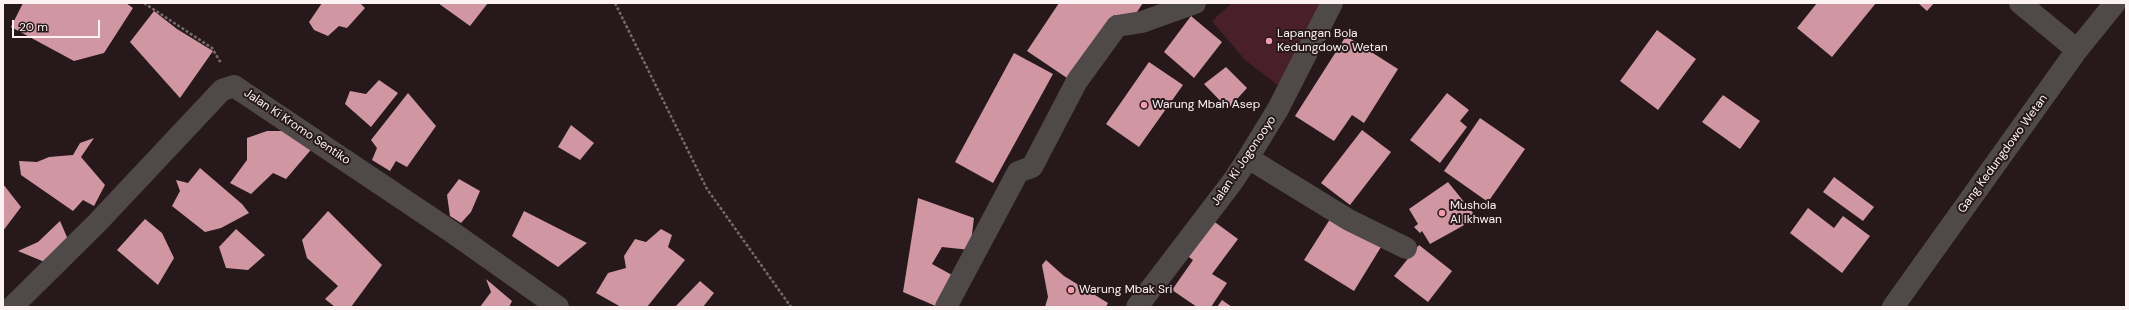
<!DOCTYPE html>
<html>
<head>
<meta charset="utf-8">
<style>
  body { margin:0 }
  #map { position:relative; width:2129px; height:310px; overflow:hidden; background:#26181b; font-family:"DM Sans",sans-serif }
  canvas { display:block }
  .frame { position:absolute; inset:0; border:4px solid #fcf2f4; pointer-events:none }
  .scale { position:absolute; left:12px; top:20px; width:88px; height:18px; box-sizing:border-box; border:2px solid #fcf2f4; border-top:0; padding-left:5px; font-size:12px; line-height:14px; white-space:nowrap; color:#fcf2f4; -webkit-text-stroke:3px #26181b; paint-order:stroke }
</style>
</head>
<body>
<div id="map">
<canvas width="2129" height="310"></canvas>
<div class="frame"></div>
<div class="scale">20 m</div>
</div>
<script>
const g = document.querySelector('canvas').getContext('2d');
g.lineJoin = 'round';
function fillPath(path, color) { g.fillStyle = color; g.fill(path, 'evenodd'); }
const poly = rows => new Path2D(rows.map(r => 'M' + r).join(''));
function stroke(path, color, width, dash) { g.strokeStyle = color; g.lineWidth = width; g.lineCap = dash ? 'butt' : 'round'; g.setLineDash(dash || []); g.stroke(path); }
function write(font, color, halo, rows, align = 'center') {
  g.font = font + ' "DM Sans",sans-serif'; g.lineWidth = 4; g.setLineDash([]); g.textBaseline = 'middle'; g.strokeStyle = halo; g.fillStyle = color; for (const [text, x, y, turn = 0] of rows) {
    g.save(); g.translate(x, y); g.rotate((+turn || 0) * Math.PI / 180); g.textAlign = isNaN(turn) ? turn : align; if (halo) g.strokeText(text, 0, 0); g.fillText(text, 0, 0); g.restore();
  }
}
const green = poly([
  [1232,3,1327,3,1284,90,1245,60,1212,21]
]);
const building = poly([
  [23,3,126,3,133,8,104,53,74,61,11,27],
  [322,3,360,3,365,8,347,28,339,26,328,36,314,30,309,22],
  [438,3,488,3,470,26],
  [1059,3,1143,3,1129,24,1114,15,1070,80,1027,51],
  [1817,3,1876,3,1832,57,1797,28],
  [1918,3,1934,3,1927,11],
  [154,11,177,29,213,51,180,98,130,42],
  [1191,16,1222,42,1194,78,1164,52],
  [1657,30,1696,59,1658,110,1620,81],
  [1346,36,1398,69,1364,123,1352,115,1334,141,1295,116],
  [1014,53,1053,74,993,183,955,162],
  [1149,62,1183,85,1139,147,1106,124],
  [1226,67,1247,88,1228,109,1204,84],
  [379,80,398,93,371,127,345,104,350,91,366,94],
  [408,93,436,126,407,167,396,161,390,171,372,160,377,148,371,140],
  [1447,93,1469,110,1460,121,1467,127,1440,163,1410,140],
  [1723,95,1760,121,1740,149,1702,122],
  [1480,118,1525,149,1488,202,1444,171],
  [571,125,594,143,580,160,558,147],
  [1362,130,1391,152,1350,205,1321,183],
  [267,131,285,131,315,145,286,179,273,173,251,194,230,183,247,160,247,138],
  [94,138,81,157,105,185,94,206,83,200,73,211,21,175,19,161,37,162,49,157,73,155,80,143],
  [200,168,242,204,249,213,221,228,205,232,172,206,180,191,176,180,188,183],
  [1834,177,1874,207,1863,221,1823,192],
  [459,179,480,191,471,212,461,223,450,216,447,195],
  [1448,182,1477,218,1430,244,1422,231,1420,233,1414,227,1418,224,1409,209],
  [3,184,21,207,3,231],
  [918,198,974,218,970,250,942,247,932,264,952,275,938,307,903,292],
  [1808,208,1834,228,1843,216,1870,236,1842,273,1790,233],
  [328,211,382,265,351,307,335,307,325,299,338,286,307,258,302,240],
  [524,211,587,243,558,267,512,236],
  [1332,216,1381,247,1354,291,1304,260],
  [145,219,162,233,174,258,158,285,117,250],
  [1212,220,1238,239,1212,274,1227,283,1211,307,1197,307,1172,290,1193,260,1186,255],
  [60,221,70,244,47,263,18,251,38,242],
  [236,229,265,255,248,270,226,268,219,247],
  [661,229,672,235,668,247,685,260,647,307,621,307,596,293,608,273,626,268,624,256,635,239,646,242],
  [1419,245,1452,271,1428,302,1394,276],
  [1046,260,1064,276,1108,303,1106,307,1045,307,1048,297,1042,265],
  [486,279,512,301,509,307,480,307,491,292],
  [700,281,714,293,703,307,675,307],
  [1222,300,1232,307,1217,307]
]);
const path = poly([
  [144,3,212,48,221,63],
  [615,3,707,189,791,307]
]);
const minor = poly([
  [2020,3,2077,50],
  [1248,158,1349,220,1406,248],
  [12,307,97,223,222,90,234,86,449,230,558,307],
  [946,307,1018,172,1032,167,1077,81,1117,26,1142,22,1195,3],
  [1137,307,1233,181,1248,158,1278,109,1332,3],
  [1893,307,2077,50,2115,3]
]);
const markers = [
  [1269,41,4,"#f39aac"],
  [1144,105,4,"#f39aac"],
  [1442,213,4,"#f39aac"],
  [1071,290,4,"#f39aac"]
];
const poiNames = [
  ["Lapangan Bola",1277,34],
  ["Kedungdowo Wetan",1277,48],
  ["Warung Mbah Asep",1152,105],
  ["Mushola",1450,206],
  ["Al Ikhwan",1450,220],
  ["Warung Mbak Sri",1079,290]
];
const streetNames = [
  ["Jalan Ki Kromo Sentiko",297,127,34],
  ["Gang Kedungdowo Wetan",2003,154,-54],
  ["Jalan Ki Jogonooyo",1244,161,-56]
];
fillPath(green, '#492029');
fillPath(building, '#d097a2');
stroke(path, '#766a6c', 2.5, [3, 2]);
stroke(minor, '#50494a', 22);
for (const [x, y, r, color] of markers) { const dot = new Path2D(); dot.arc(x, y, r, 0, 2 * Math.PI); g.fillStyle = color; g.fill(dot); stroke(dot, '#26181b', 1.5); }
write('12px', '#fcf2f4', '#26181b', poiNames, 'left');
write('12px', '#fcf2f4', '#26181b', streetNames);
</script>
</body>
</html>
